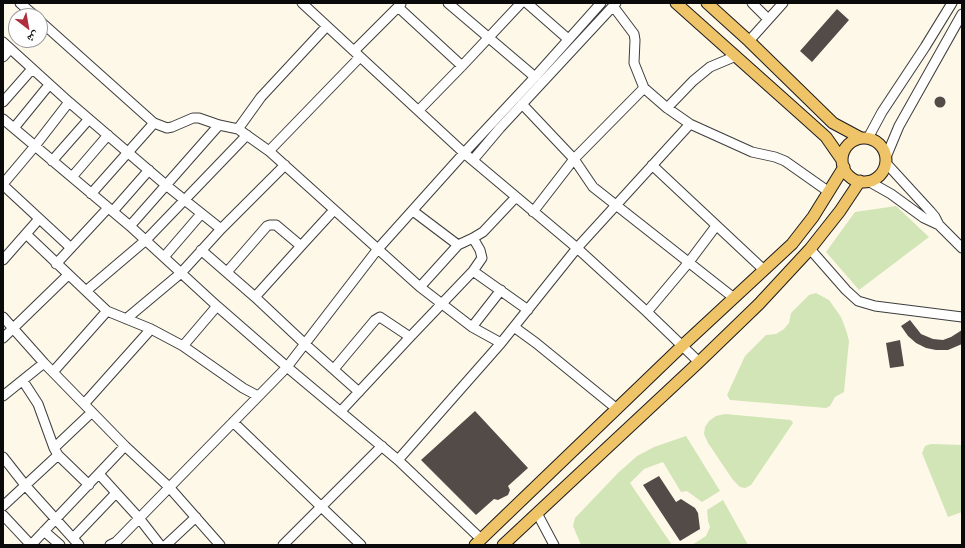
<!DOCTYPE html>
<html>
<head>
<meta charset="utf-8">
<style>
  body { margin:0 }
  #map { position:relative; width:965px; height:548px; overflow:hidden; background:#fef8e9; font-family:Lora,"Noto Naskh Arabic",serif }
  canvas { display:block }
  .frame { position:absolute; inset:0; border:4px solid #0a0a0a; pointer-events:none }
  .north { position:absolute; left:8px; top:8px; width:40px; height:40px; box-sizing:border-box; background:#fff; border:1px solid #9d9d9d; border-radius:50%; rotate:149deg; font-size:11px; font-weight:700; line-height:16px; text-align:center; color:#0a0a0a }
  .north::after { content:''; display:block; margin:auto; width:14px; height:18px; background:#af2d3d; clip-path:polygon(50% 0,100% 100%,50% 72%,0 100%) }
</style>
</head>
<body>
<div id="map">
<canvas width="965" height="548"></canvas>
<div class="frame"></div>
<div class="north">ش</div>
</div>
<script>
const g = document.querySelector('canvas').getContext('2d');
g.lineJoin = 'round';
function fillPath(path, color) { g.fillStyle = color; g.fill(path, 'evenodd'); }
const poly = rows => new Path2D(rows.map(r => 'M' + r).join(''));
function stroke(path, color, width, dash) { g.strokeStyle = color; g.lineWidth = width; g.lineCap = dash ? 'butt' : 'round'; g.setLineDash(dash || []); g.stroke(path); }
const green = poly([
  [896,206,929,237,859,290,826,252,855,212],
  [816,293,829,300,841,317,846,330,849,341,844,392,835,397,830,406,826,408,730,400,727,395,745,356,766,335,776,334,784,329,789,323,791,313,809,295],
  [725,414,791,420,793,423,751,485,745,488,740,487,733,480,708,443,704,434,705,427,709,421,716,416],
  [686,436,720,491,702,502,687,491,681,492,663,462,644,469,630,483,672,545,581,545,573,526,575,518,618,473,637,456,654,447],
  [931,444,962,445,962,512,948,517,922,453,925,446],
  [723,500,748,545,692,545,706,536,710,527,708,521,707,510]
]);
const building = poly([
  [837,9,849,20,812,62,800,51],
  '934.5 102a5.5 5.5 0 1 1 11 0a5.5 5.5 0 1 1-11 0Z',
  [910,320,921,334,933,339,943,340,951,337,962,330,962,344,948,350,936,350,926,348,916,343,908,336,901,326],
  [900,340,904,366,890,368,886,343],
  [475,411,528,468,508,486,510,490,508,495,498,500,494,499,476,515,421,460],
  [659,476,676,502,681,499,695,508,698,513,700,529,680,541,643,485]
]);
const minor = poly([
  [20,3,35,16],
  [302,3,464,153,577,248,647,312,699,362],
  [448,3,535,77],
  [527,3,568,39],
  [752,3,768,19],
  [613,6,634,34,635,40,634,63,644,88,667,108,690,124,752,152,775,157,785,161,829,192],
  [398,7,462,66],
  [40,21,154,123,167,128,172,127,193,118,199,118,219,125,238,129,269,151,420,287,472,327,501,343],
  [749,41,783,3],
  [3,42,69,102,167,186,221,229],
  [354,51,401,4],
  [3,57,10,49],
  [3,102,32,69],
  [522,104,574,159,593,187,734,298],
  [667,108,693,81,710,67,736,56],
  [419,110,462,66,521,3],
  [3,119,130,226,217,306,287,367,398,460,481,539],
  [14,128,49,85],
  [238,129,261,97,327,26],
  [868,138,882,112,925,47,952,3],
  [269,151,360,57],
  [886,157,899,126,962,14],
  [473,160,500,128,616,3],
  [52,161,89,119],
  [886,163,930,211,935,217,939,225,962,248],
  [652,165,764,270],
  [72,177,108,135],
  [868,181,891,194,924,218,939,225],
  [3,184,35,146,69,102],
  [3,185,71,248],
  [91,194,154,123],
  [113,211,149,170],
  [413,211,458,245],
  [533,212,574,159,644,88],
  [130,226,219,125],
  [26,234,107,311,151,329,183,346,243,388,258,396],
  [810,249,846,290,858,301,875,306,962,317],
  [201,250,255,297,305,344,359,392],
  [164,257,201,214],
  [3,260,39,219],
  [56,264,108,208],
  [473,271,528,310],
  [227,272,267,226,270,225,276,225,301,246,334,210],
  [420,287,458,245,473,238,483,232,516,197],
  [86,291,146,240,247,135],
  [255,297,301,246],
  [647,312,689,262,716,226],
  [3,317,44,363,84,404,125,446,169,487,220,545],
  [126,319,181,273,221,229,285,165],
  [472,327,501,290],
  [514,327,536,343,617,409],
  [3,338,68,275],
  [183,346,217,306],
  [334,369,375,320,380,317,410,337],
  [53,372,107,311],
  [23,381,38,404,54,448,58,455,89,485],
  [3,396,44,363],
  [84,404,151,329],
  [341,411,410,337,473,271,482,258,480,250,473,238],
  [233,422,361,545],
  [54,448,92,412],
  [3,457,25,485,79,545],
  [398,460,501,343,577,248,690,124],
  [99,474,139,518,160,545],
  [3,506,58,455],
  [537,513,554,545],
  [3,515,31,545],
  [44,531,60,545],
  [73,538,116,493],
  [31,545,125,446],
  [110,545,116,542,287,367,377,250,464,153,535,77,601,3],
  [166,545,196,517],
  [283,545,382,446]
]);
const major = poly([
  [676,3,806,119,826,137,842,160],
  [707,3,749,41,833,123,861,138],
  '842 160a22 22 0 1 1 44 0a22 22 0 1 1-44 0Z',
  [475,545,682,346,792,244,813,217,844,167],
  [503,545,699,362,759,304,810,249,840,211,860,181]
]);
fillPath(green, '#d2e5b6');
fillPath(building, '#524b48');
stroke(minor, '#3d3d3d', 11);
stroke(major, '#1b1b1b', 13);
stroke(minor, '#fff', 9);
stroke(major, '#efc468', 11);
</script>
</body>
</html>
